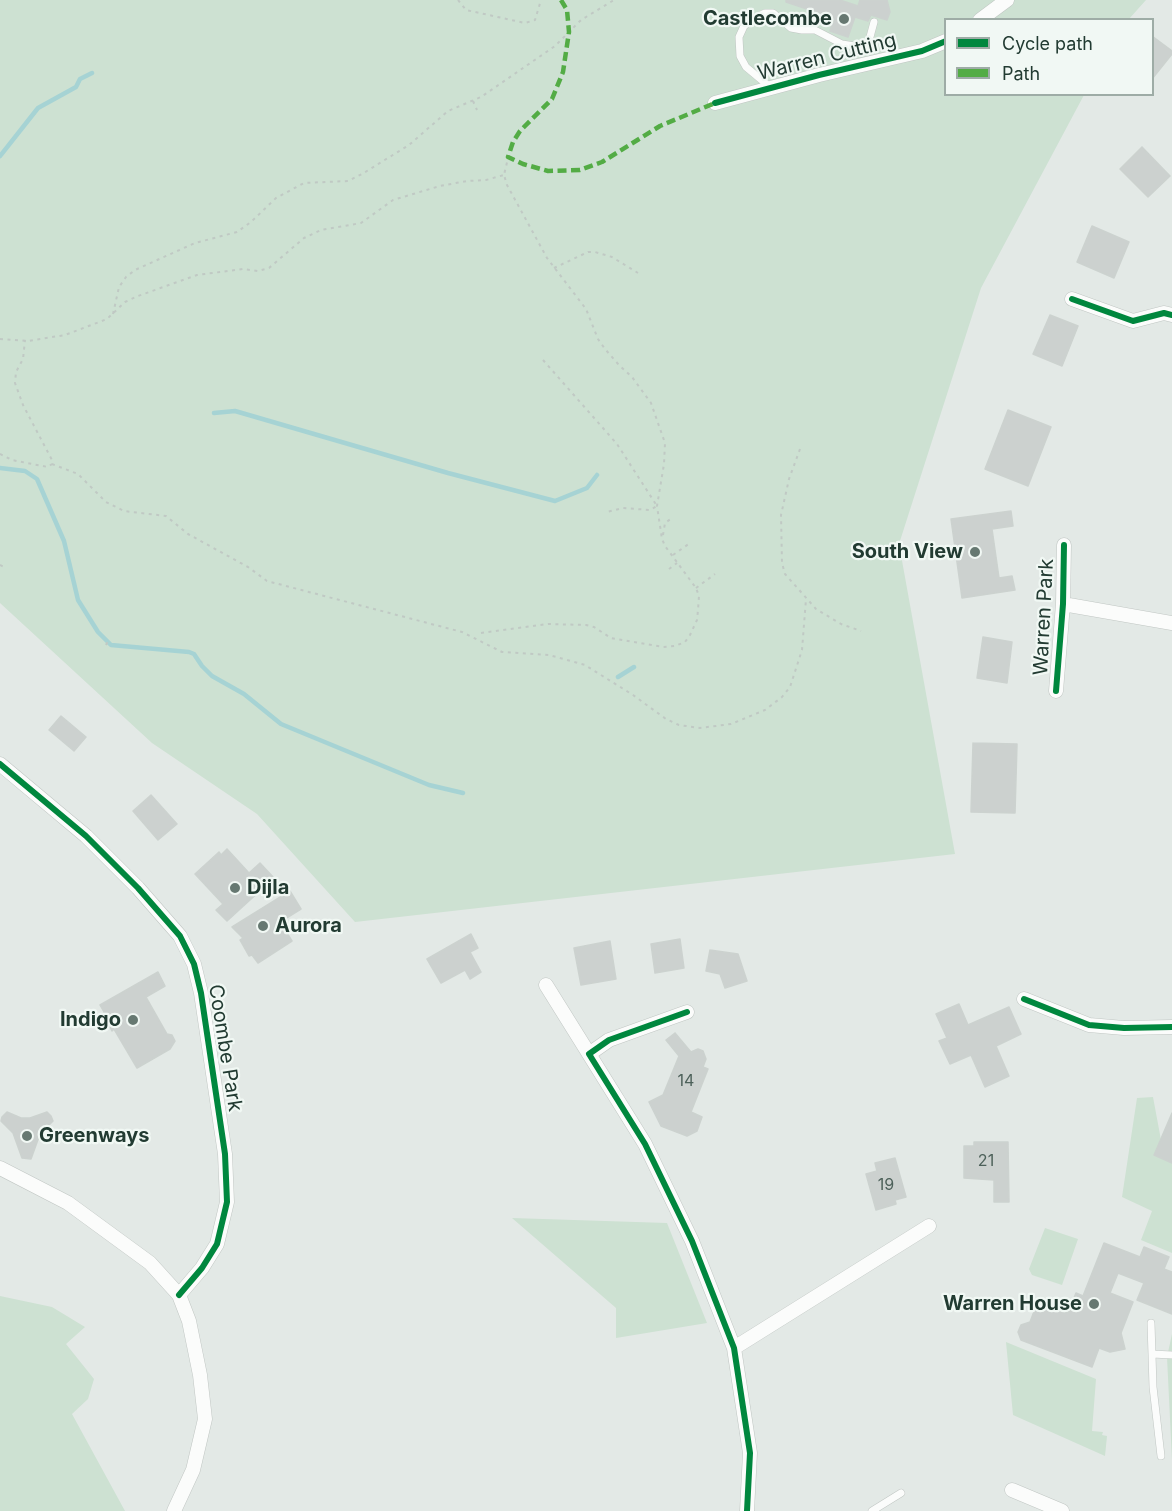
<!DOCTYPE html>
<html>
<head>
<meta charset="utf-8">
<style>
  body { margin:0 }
  #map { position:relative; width:1172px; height:1511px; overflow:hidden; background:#e3e9e6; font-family:Inter,sans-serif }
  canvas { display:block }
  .legend { position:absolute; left:944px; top:18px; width:210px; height:78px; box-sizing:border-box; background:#f1f8f4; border:2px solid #9eaca6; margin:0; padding:8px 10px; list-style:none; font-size:18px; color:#223b32 }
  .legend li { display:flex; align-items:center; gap:12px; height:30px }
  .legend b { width:30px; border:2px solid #9eaca6 }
</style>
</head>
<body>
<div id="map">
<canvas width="1172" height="1511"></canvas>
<ul class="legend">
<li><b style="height:8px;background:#00873e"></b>Cycle path</li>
<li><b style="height:8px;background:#53ac45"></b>Path</li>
</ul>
</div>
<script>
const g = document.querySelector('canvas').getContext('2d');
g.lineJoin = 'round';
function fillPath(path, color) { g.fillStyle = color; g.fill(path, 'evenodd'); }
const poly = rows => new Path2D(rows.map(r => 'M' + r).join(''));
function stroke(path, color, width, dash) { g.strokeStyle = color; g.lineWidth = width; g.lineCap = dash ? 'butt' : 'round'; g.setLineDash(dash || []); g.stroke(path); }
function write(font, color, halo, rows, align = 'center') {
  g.font = font + ' Inter,sans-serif'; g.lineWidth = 4.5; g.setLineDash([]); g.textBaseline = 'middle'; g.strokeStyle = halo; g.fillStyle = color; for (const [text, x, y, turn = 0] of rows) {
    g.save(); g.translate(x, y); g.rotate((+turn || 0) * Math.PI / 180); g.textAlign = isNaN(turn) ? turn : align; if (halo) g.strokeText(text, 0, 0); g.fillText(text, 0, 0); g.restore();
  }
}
const green = poly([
  [0,0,1146,0,1129,19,946,20,946,94,1084,95,981,288,899,544,955,854,355,922,257,814,152,743,0,603],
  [1153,1097,1161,1140,1172,1163,1172,1253,1141,1240,1152,1211,1122,1197,1137,1098],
  [512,1218,667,1223,707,1323,616,1338,616,1308],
  [1045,1228,1078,1239,1062,1285,1032,1275,1029,1269],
  [0,1296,52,1307,85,1327,66,1344,94,1379,88,1399,72,1414,125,1511,0,1511],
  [1172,1334,1172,1460,1167,1357],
  [1006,1342,1096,1379,1092,1431,1103,1432,1102,1435,1107,1436,1105,1456,1013,1415]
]);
const stream = poly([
  [0,156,38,108,76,87,80,79,92,73],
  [214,413,235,411,448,473,555,501,587,488,597,475],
  [0,468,25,471,37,479,64,541,78,600,98,632,111,645,189,652,194,654,202,666,212,676,244,694,281,724,429,785,463,793],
  [618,677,634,667]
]);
const building = poly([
  [786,0,840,0,858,6,860,0,887,0,890,12,887,20,871,15,868,21,855,17,848,37,830,31,834,18,786,2,786,0],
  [1152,36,1172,51,1172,54,1152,79,1152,36],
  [1142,147,1170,176,1148,197,1120,169,1142,147],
  [1092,226,1129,242,1114,278,1077,262,1092,226],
  [1050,315,1078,326,1062,366,1033,354,1050,315],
  [1008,410,1051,427,1028,486,985,469,1008,410],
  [1011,511,1013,526,992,529,999,578,1012,576,1015,590,962,598,951,519,1011,511],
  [983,637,1012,642,1007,683,977,678,983,637],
  [61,716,86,737,74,751,49,730,61,716],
  [973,743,1017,744,1015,813,971,812,973,743],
  [151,795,177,824,158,840,133,811,151,795],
  [227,849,249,873,260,863,274,878,227,921,216,910,223,904,195,874,219,852,221,855,227,849],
  [290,891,301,909,280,922,292,941,258,963,252,955,249,956,240,940,243,938,232,927,290,891],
  [471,934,478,948,470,952,481,972,470,979,465,970,441,983,427,959,471,934],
  [680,939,684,968,655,973,651,944,680,939],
  [610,941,616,979,581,985,574,948,610,941],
  [710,950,738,954,747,981,725,988,720,974,706,971,710,950],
  [158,972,165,986,146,997,167,1034,172,1035,175,1041,170,1049,137,1068,114,1029,112,1031,106,1020,108,1019,100,1005,158,972],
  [959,1004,968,1025,1009,1007,1021,1034,996,1046,1009,1076,985,1087,971,1055,950,1064,939,1041,947,1038,936,1014,959,1004],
  [675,1033,691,1052,698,1049,703,1051,706,1059,703,1067,708,1069,691,1112,702,1117,697,1131,687,1136,661,1126,649,1102,663,1095,679,1056,666,1040,675,1033],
  [7,1112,21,1118,30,1118,47,1112,51,1116,53,1121,40,1134,31,1159,22,1158,13,1133,1,1121,2,1117,7,1112],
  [1172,1113,1172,1163,1154,1155,1172,1113],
  [974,1142,1008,1142,1009,1202,994,1202,994,1180,964,1178,964,1146,974,1146,974,1142],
  [895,1158,906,1197,895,1200,896,1204,876,1210,866,1174,877,1171,875,1163,895,1158],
  [1104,1243,1140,1257,1144,1247,1169,1257,1164,1269,1172,1272,1172,1314,1137,1300,1144,1283,1118,1273,1110,1293,1133,1302,1121,1333,1125,1349,1110,1352,1099,1348,1092,1367,1021,1340,1018,1332,1021,1325,1030,1322,1038,1301,1068,1313,1076,1293,1083,1296,1104,1243]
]);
const path = poly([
  [458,0,466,10,525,23,535,20,541,0],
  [473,101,477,110],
  [554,268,588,252,595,252,612,257,638,273],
  [113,314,119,287,126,277,135,270,195,243,237,232,251,222,276,198,304,183,348,181,362,174,409,145,448,111,481,97,555,46,581,20,614,0],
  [0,339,28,341,65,335,107,319,125,302,138,296,197,275,243,269,258,271,269,268,304,238,321,230,361,223,393,200,440,186,467,181,486,180,504,175],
  [543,360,617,444,657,506,650,510,623,508,607,512],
  [800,449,789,479,781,515,782,563,785,574,816,609,841,624,861,631],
  [0,454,12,460,37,465,48,467,52,464,52,460,23,405,15,383,16,372,23,359,25,340],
  [52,464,78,474,106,502,124,511,166,516,188,534,248,567,267,581,462,632,502,652,549,655,585,665,633,695,666,719,679,725,700,728,731,724,765,710,782,697,790,687,802,650,806,599],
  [663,535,665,523,672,518],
  [673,555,690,543],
  [0,565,6,568],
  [669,569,677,563],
  [696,588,715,574],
  [481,633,548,624,586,625,594,627,611,638,663,647,675,646,685,642,690,635,697,620,698,610,699,596,696,588,665,546,662,539,657,506,664,464,665,443,651,403,632,377,619,365,605,349,598,339,586,309,547,258,507,185,504,175,509,154],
  [106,645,108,641]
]);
const lane = poly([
  [770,87,746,67,740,56,739,37,744,26,753,19,765,13,773,13,791,28,802,30,815,30,842,44,867,48,874,22],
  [1151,1323,1153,1387,1161,1456],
  [1152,1354,1172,1355],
  [872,1511,901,1493]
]);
const street = poly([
  [980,20,1007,0],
  [715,103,819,75,922,51,946,41],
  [1072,299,1133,321,1164,313,1172,315],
  [1063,604,1172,623],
  [1056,691,1063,604,1064,545],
  [0,764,86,836,138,888,180,936,194,964,201,993,225,1154,227,1202,217,1244,202,1268,179,1295],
  [546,985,589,1054],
  [1024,999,1089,1025,1124,1028,1172,1027],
  [687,1012,609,1040,589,1054,645,1144,692,1241,734,1348,750,1453,747,1511],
  [0,1168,68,1203,150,1263,179,1295,189,1321,200,1375,205,1419,193,1470,174,1511],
  [734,1348,929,1226],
  [1012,1490,1062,1511]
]);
const quiet = poly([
  [561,0,567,10,569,32,563,72,552,99,520,131,513,142,508,157,523,164,548,171,580,170,602,162,660,126,715,103]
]);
const cycleway = poly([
  [715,103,819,75,922,51,946,41],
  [1072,299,1133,321,1164,313,1172,315],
  [1056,691,1063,604,1064,545],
  [0,764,86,836,138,888,180,936,194,964,201,993,225,1154,227,1202,217,1244,202,1268,179,1295],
  [1024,999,1089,1025,1124,1028,1172,1027],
  [687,1012,609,1040,589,1054,645,1144,692,1241,734,1348,750,1453,747,1511]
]);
const markers = [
  [844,19,6,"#667871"],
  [975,552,6,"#667871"],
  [235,888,6,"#667871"],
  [263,926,6,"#667871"],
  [133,1020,6,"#667871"],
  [27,1136,6,"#667871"],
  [1094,1304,6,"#667871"]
];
const numberNames = [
  ["14",686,1081],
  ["21",986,1161],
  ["19",886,1185]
];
const poiNames = [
  ["Castlecombe",832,19],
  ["South View",963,552],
  ["Dijla",247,888,"left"],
  ["Aurora",275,926,"left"],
  ["Indigo",121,1020],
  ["Greenways",39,1136,"left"],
  ["Warren House",1082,1304]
];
const streetNames = [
  ["Warren Cutting",827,57,-14],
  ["Warren Park",1044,617,-87],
  ["Coombe Park",225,1048,81]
];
fillPath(green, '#cde1d2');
stroke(stream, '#a6d3d4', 4.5);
fillPath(building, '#ccd1cf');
stroke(building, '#ccd2cf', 1.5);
stroke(lane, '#c0c6c3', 8);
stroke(street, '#c0c6c3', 15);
stroke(path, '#c0c9c4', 2, [3, 4.5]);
stroke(lane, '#fbfcfb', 7);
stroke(street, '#fbfcfb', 14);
stroke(quiet, '#53ac45', 4.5, [9, 4.5]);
stroke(cycleway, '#00873e', 6);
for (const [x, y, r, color] of markers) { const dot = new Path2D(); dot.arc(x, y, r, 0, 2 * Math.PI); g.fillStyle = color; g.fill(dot); stroke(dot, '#f1f8f4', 2); }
write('16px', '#4d615a', null, numberNames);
write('bold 20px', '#223b32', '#f1f8f4', poiNames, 'right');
write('20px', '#223b32', '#f1f8f4', streetNames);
</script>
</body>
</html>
